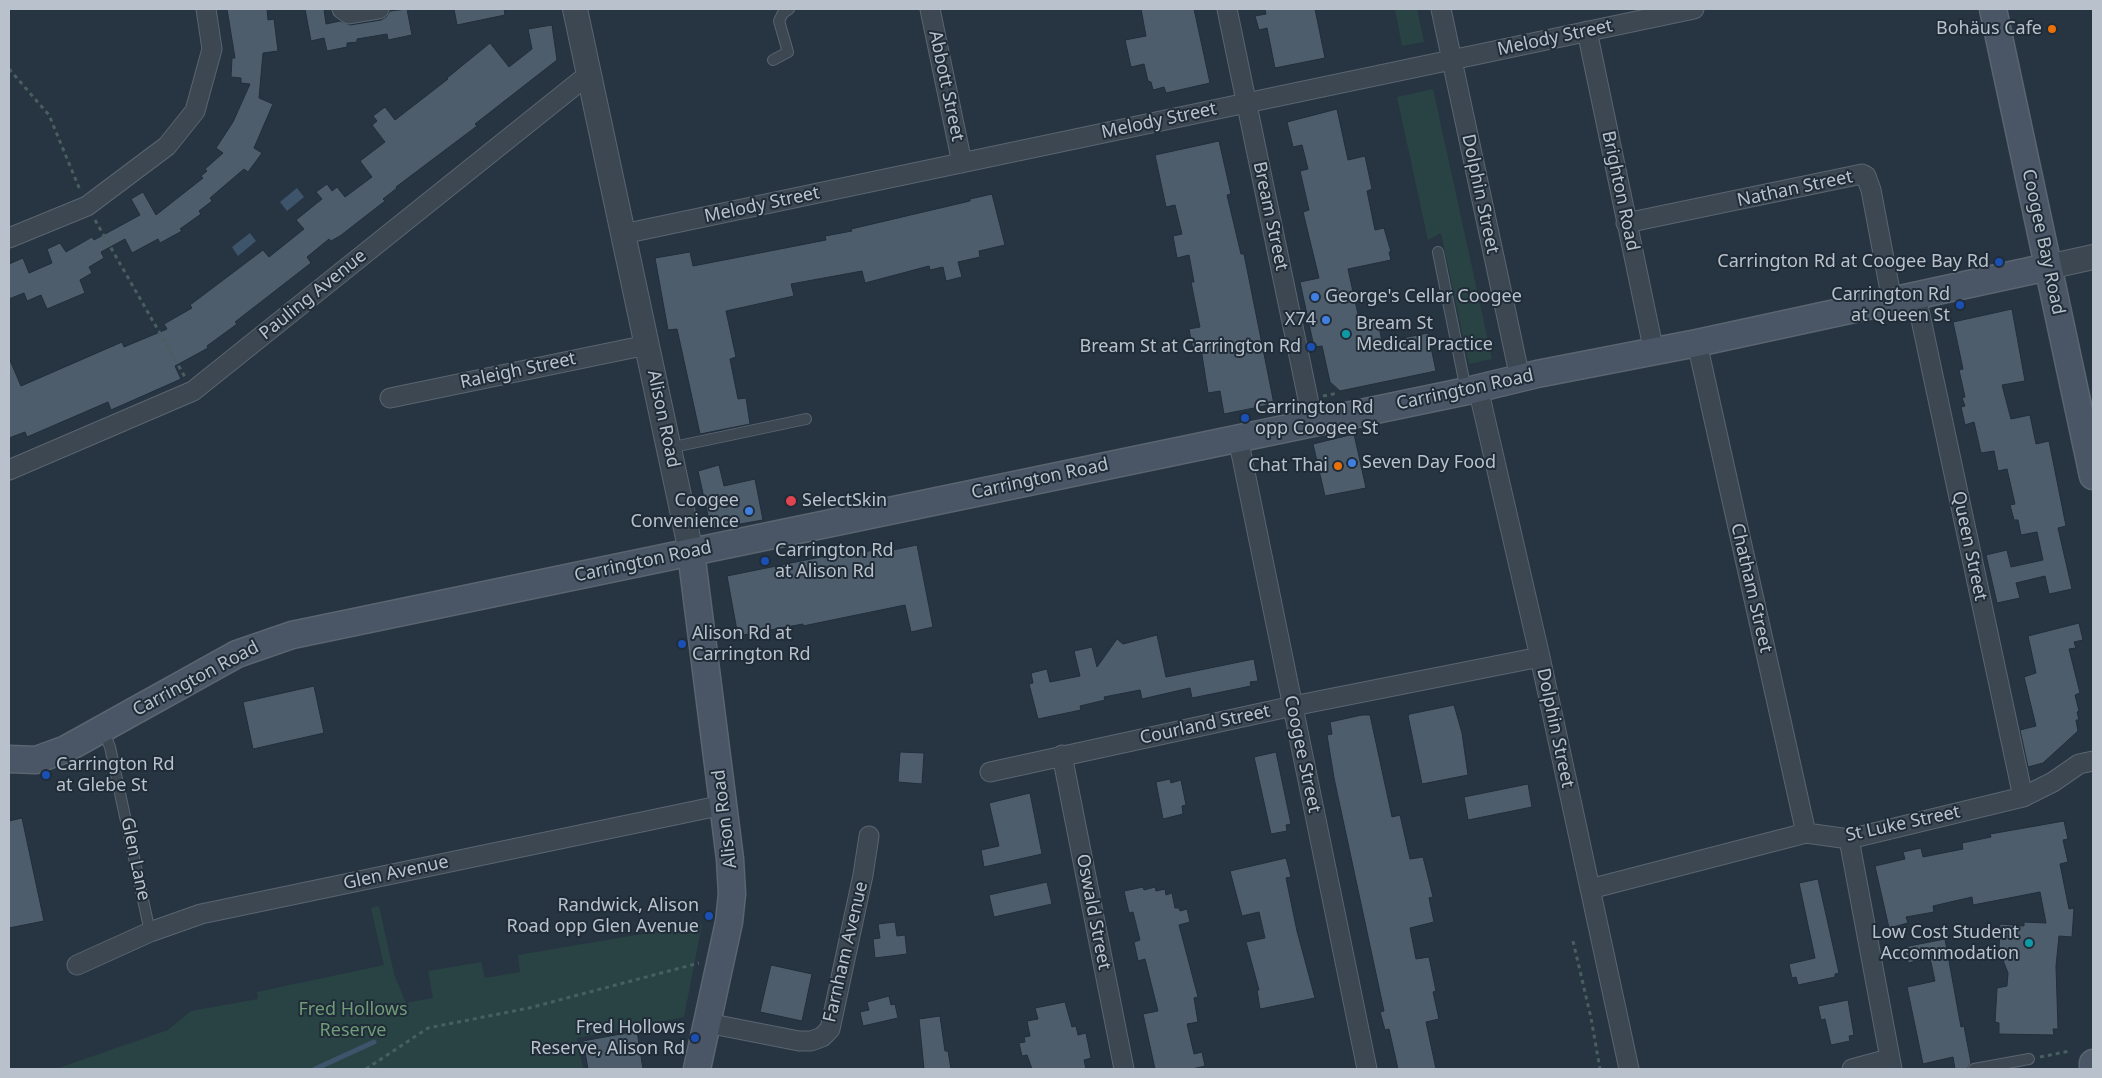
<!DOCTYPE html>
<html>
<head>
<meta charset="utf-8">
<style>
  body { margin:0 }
  #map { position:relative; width:2102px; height:1078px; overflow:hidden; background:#273543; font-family:"Noto Sans",sans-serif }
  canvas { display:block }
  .frame { position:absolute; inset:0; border:10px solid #b9c2cc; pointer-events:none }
</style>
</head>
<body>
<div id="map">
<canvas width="2102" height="1078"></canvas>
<div class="frame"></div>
</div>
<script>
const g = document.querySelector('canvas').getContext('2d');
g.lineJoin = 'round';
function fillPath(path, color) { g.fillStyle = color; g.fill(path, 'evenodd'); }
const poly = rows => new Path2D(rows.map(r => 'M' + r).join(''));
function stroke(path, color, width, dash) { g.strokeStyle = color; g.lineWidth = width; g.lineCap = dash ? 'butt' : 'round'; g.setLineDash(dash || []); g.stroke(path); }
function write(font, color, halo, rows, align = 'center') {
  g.font = font + ' "Noto Sans",sans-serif'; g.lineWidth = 4; g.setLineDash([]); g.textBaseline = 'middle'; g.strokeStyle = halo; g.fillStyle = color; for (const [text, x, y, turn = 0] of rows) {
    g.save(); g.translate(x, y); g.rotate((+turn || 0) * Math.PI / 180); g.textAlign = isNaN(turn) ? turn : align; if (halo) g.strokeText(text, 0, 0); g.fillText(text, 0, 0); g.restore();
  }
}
const green = poly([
  [1395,9,1417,9,1424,42,1402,46],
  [1433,89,1492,359,1469,364,1441,233,1428,240,1397,97],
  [379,906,394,974,406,1003,433,998,428,971,481,962,485,978,520,972,518,955,702,924,684,1017,577,1038,583,1069,56,1069,168,1030,191,1011,258,999,257,992,384,965,371,908]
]);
const water = poly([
  [297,188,304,197,287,211,280,202],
  [250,233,256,241,238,256,232,247]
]);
const stream = poly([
  [315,1069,374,1042]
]);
const building = poly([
  [227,9,267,9,268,20,274,19,278,51,263,53,259,98,273,104,254,148,262,153,248,172,244,169,210,198,212,201,199,211,201,214,180,229,182,231,160,243,158,239,132,253,125,239,101,252,104,258,89,267,92,273,80,280,85,293,47,309,41,295,27,301,24,293,9,299,9,264,23,258,29,273,52,263,47,249,60,243,66,252,92,237,94,240,140,215,131,199,143,192,156,215,203,178,201,176,207,171,205,169,223,153,216,148,233,122,250,84,241,83,241,78,231,77,232,58,235,58,227,9],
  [305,9,324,9,326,24,340,21,350,25,381,20,386,17,390,11,407,9,412,35,388,40,387,34,357,39,357,42,347,43,347,47,327,51,324,38,311,41,305,9],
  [454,9,504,9,505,15,457,25,454,9],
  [1141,9,1194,9,1210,83,1166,93,1164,87,1153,90,1151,82,1148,81,1144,64,1131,67,1125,40,1146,36,1141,9],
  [1265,9,1315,9,1325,58,1275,68,1267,28,1259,30,1255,16,1266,14,1265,9],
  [552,25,557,60,475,124,477,126,396,187,397,188,383,199,385,201,340,236,331,241,329,239,307,257,311,263,235,322,237,324,207,346,208,348,175,366,181,379,111,410,108,402,27,437,25,432,9,438,9,358,21,386,122,342,124,347,167,329,164,324,192,308,190,305,263,250,269,257,304,229,296,220,322,199,316,192,327,184,332,191,337,187,345,197,372,177,360,161,385,142,372,125,377,121,373,116,385,107,395,120,448,79,447,78,490,43,509,67,532,49,528,29,552,25],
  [1337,109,1348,160,1365,156,1372,189,1367,191,1375,230,1384,228,1391,252,1389,252,1391,260,1348,269,1360,323,1378,320,1382,342,1428,333,1436,371,1340,391,1330,382,1322,346,1314,347,1300,282,1319,278,1303,212,1309,210,1300,171,1308,169,1302,145,1293,147,1287,122,1337,109],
  [1219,141,1231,194,1227,195,1241,254,1244,254,1274,404,1224,414,1220,391,1208,393,1201,349,1193,350,1189,329,1200,327,1191,282,1194,282,1189,255,1177,258,1173,236,1182,234,1175,205,1166,207,1155,155,1219,141],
  [992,194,1005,245,979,251,980,257,958,262,962,277,946,281,943,267,930,270,929,266,865,283,862,271,791,284,794,296,726,311,736,357,730,359,738,399,746,398,750,424,700,434,677,329,668,330,655,258,690,252,693,266,724,260,826,240,825,236,852,231,851,229,970,201,970,199,992,194],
  [2012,309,2025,381,2002,385,2011,419,2030,415,2036,444,2049,441,2066,526,2058,528,2072,589,2049,594,2045,576,2016,583,2020,598,1997,603,1986,555,2007,550,2011,567,2043,560,2037,532,2021,535,2018,520,2014,520,2010,505,2015,504,2007,469,1998,471,1994,451,1981,453,1974,422,1965,425,1961,407,1965,406,1962,398,1965,397,1959,370,1963,369,1953,322,2012,309],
  [1354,434,1366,488,1325,496,1313,444,1354,434],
  [719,465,724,486,755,479,763,520,711,529,698,471,719,465],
  [917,545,933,627,911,632,905,605,803,626,803,624,738,636,727,576,850,551,851,555,882,548,883,552,917,545],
  [2079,623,2083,640,2074,642,2076,648,2069,649,2080,693,2075,695,2079,711,2077,712,2079,720,2076,720,2078,731,2043,763,2028,767,2020,730,2036,726,2024,677,2036,673,2028,636,2079,623],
  [1157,635,1166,677,1254,659,1258,681,1250,682,1251,686,1192,698,1190,688,1142,699,1140,690,1104,697,1105,700,1080,706,1081,710,1038,719,1029,684,1033,683,1031,673,1047,669,1050,682,1080,676,1074,651,1092,647,1097,667,1117,639,1123,644,1157,635],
  [314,686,324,733,253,749,243,702,314,686],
  [1454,705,1462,733,1468,775,1422,784,1408,716,1410,714,1454,705],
  [1362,715,1370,715,1392,817,1400,815,1410,859,1423,857,1433,897,1429,898,1434,922,1410,928,1416,959,1429,957,1436,991,1433,992,1439,1019,1426,1022,1436,1069,1398,1069,1389,1029,1385,1030,1380,1012,1384,1011,1334,778,1327,735,1332,734,1330,722,1362,715],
  [900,752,924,753,922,784,898,782,900,752],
  [1276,752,1291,824,1286,825,1287,831,1271,834,1254,757,1276,752],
  [1170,779,1171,783,1181,780,1186,805,1182,806,1183,814,1163,819,1156,782,1170,779],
  [1528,784,1532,807,1468,820,1464,797,1528,784],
  [1030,793,1042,854,984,867,981,850,999,846,989,803,1030,793],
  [22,818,44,921,9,928,9,821,22,818],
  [2064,821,2068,839,2063,840,2068,862,2060,864,2069,909,2074,908,2072,937,2059,936,2056,966,2058,1029,2053,1029,2054,1035,1999,1034,1999,1023,1995,1022,1997,988,2007,986,2008,973,1999,950,2000,924,2024,926,2024,922,2046,923,2040,892,1973,905,1972,897,1933,906,1934,912,1906,917,1908,923,1889,928,1875,866,1905,859,1903,852,1921,848,1923,857,1963,849,1962,843,1991,837,1990,834,2064,821],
  [1286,858,1291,877,1286,878,1297,931,1315,998,1260,1009,1257,990,1259,990,1246,942,1265,938,1259,912,1242,916,1230,871,1286,858],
  [1818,879,1839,973,1835,974,1835,977,1798,985,1796,977,1792,978,1789,964,1815,958,1799,883,1818,879],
  [1047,882,1052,904,994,917,989,895,1047,882],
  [1143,887,1144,890,1155,887,1156,891,1165,889,1166,895,1172,893,1175,908,1179,908,1180,911,1187,909,1190,922,1179,925,1198,997,1194,998,1198,1022,1187,1024,1194,1054,1202,1052,1205,1066,1192,1069,1155,1069,1143,1014,1158,1011,1145,959,1138,961,1134,942,1140,940,1133,912,1129,913,1124,891,1143,887],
  [895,922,897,936,905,935,907,954,875,958,873,939,880,938,878,924,895,922],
  [1945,939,1961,1027,1964,1026,1971,1063,1967,1069,1955,1069,1953,1057,1923,1064,1907,987,1935,981,1930,958,1908,963,1904,947,1945,939],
  [771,965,812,974,802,1021,760,1012,771,965],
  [889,996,891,1005,895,1004,898,1018,863,1026,860,1012,869,1010,867,1002,889,996],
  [1848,1000,1854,1035,1849,1036,1850,1041,1831,1045,1825,1019,1821,1020,1818,1006,1848,1000],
  [1065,1002,1072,1027,1076,1026,1078,1035,1086,1033,1091,1058,1084,1060,1086,1069,1032,1069,1027,1055,1022,1056,1019,1043,1025,1042,1024,1037,1030,1036,1027,1021,1038,1019,1035,1008,1065,1002],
  [940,1016,945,1051,948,1051,951,1069,924,1069,919,1019,940,1016],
  [637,1031,643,1069,588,1069,583,1041,637,1031]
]);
const path = poly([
  [9,69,49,115,80,190],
  [95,220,185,377],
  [1323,396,1338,393],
  [1573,941,1591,1018,1600,1069],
  [2040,1057,2070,1051],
  [366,1069,428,1028,529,1008,699,963]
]);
const service = poly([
  [773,60,788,52,779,21,783,13,789,9],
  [1438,252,1466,390],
  [669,448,806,419],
  [103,730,110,747,150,932],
  [1974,1069,2029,1059]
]);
const minor = poly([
  [342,9,349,14,379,9],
  [930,9,962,163],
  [1227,9,1313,423],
  [1441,9,1520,378],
  [1587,31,1654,352],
  [1626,223,1862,174,1866,176,1871,190,1892,301],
  [623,234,1694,9],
  [9,238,87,206,167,146,195,111,212,49,206,9],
  [1916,296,2023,797],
  [1697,343,1806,833],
  [1478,388,1540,657,1629,1069],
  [390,398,647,345],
  [1238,438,1367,1069],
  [9,470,193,391,589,74],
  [1062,755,1124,1069],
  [990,772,1293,706,1540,657],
  [1849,839,1892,1069],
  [1590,889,1806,833,1849,839,2023,797,2053,782,2079,764,2093,761],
  [77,965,150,932,201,914,723,805],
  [707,1023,799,1041,811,1041,822,1037,830,1029,863,875,869,836],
  [1852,1069,1889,1059]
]);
const tertiary = poly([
  [575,9,691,552],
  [2048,267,2093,257]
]);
const secondary = poly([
  [1993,9,2093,476],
  [691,552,730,859,732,894,729,922,697,1069],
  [9,759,36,760,66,749,237,654,292,635,1467,391,1537,374,1697,343,2048,267],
  [2093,1069,2093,1063]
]);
const markers = [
  [2052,29,5,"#e8710a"],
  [1999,262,5,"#1a4fb4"],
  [1315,297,5,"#3f7fe0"],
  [1960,305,5,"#1a4fb4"],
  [1326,320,5,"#3f7fe0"],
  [1346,334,5,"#0f9aa8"],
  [1311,347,5,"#1a4fb4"],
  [1245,418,5,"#1a4fb4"],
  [1352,463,5,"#3f7fe0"],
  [1338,466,5,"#e8710a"],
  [791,501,6,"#e0444e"],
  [749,511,5,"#3f7fe0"],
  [765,561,5,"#1a4fb4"],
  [682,644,5,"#1a4fb4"],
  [46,775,5,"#1a4fb4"],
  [709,916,5,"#1a4fb4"],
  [2029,943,5,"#0f9aa8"],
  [695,1038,5,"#1a4fb4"]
];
const poiNames = [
  ["Bohäus Cafe",2042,29],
  ["Carrington Rd at Coogee Bay Rd",1989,262],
  ["Carrington Rd",1950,295],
  ["at Queen St",1950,316],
  ["George's Cellar Coogee",1325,297,"left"],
  ["X74",1316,320],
  ["Bream St",1356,324,"left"],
  ["Medical Practice",1356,345,"left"],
  ["Bream St at Carrington Rd",1301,347],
  ["Carrington Rd",1255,408,"left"],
  ["opp Coogee St",1255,429,"left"],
  ["Seven Day Food",1362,463,"left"],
  ["Chat Thai",1328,466],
  ["Coogee",739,501],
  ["Convenience",739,522],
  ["SelectSkin",802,501,"left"],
  ["Carrington Rd",775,551,"left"],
  ["at Alison Rd",775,572,"left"],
  ["Alison Rd at",692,634,"left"],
  ["Carrington Rd",692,655,"left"],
  ["Carrington Rd",56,765,"left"],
  ["at Glebe St",56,786,"left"],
  ["Randwick, Alison",699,906],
  ["Road opp Glen Avenue",699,927],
  ["Low Cost Student",2019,933],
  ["Accommodation",2019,954],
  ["Fred Hollows",685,1028],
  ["Reserve, Alison Rd",685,1049]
];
const streetNames = [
  ["Melody Street",1555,38,-12],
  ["Abbott Street",946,86,78],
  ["Melody Street",1159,121,-12],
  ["Nathan Street",1795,189,-12],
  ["Brighton Road",1620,191,78],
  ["Dolphin Street",1480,194,78],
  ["Melody Street",762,205,-12],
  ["Bream Street",1270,216,78],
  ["Coogee Bay Road",2043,242,78],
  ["Pauling Avenue",313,295,-39],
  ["Raleigh Street",518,371,-12],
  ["Carrington Road",1465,390,-12],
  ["Alison Road",663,419,78],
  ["Carrington Road",1040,479,-12],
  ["Queen Street",1969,546,78],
  ["Carrington Road",643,562,-12],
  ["Chatham Street",1751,588,77],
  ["Carrington Road",196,679,-28],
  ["Courland Street",1205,725,-12],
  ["Dolphin Street",1555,728,78],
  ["Coogee Street",1302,754,78],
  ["Alison Road",725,819,-97],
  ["St Luke Street",1903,824,-12],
  ["Glen Lane",135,859,78],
  ["Glen Avenue",396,873,-12],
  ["Oswald Street",1093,912,79],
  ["Farnham Avenue",846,952,-77]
];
const parkNames = [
  ["Fred Hollows",353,1010],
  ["Reserve",353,1031]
];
fillPath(green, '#294344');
fillPath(water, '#3e546b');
stroke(stream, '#3e546b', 5);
fillPath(building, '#4d5d6b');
stroke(building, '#222e3a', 1);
stroke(service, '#5a6570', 12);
stroke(minor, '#5a6570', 21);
stroke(tertiary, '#5a6570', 26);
stroke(secondary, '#5a6570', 29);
stroke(path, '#485f60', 3, [4, 4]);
stroke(service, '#3c4752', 10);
stroke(minor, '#3c4752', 19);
stroke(tertiary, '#3c4752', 24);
stroke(secondary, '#4a5665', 26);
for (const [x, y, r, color] of markers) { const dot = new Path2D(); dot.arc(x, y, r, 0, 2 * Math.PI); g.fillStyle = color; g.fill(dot); stroke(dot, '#202c38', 2); }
write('18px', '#b9c2cc', '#202c38', poiNames, 'right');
write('18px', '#b9c2cc', '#202c38', streetNames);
write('18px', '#709d77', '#202c38', parkNames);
</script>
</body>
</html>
